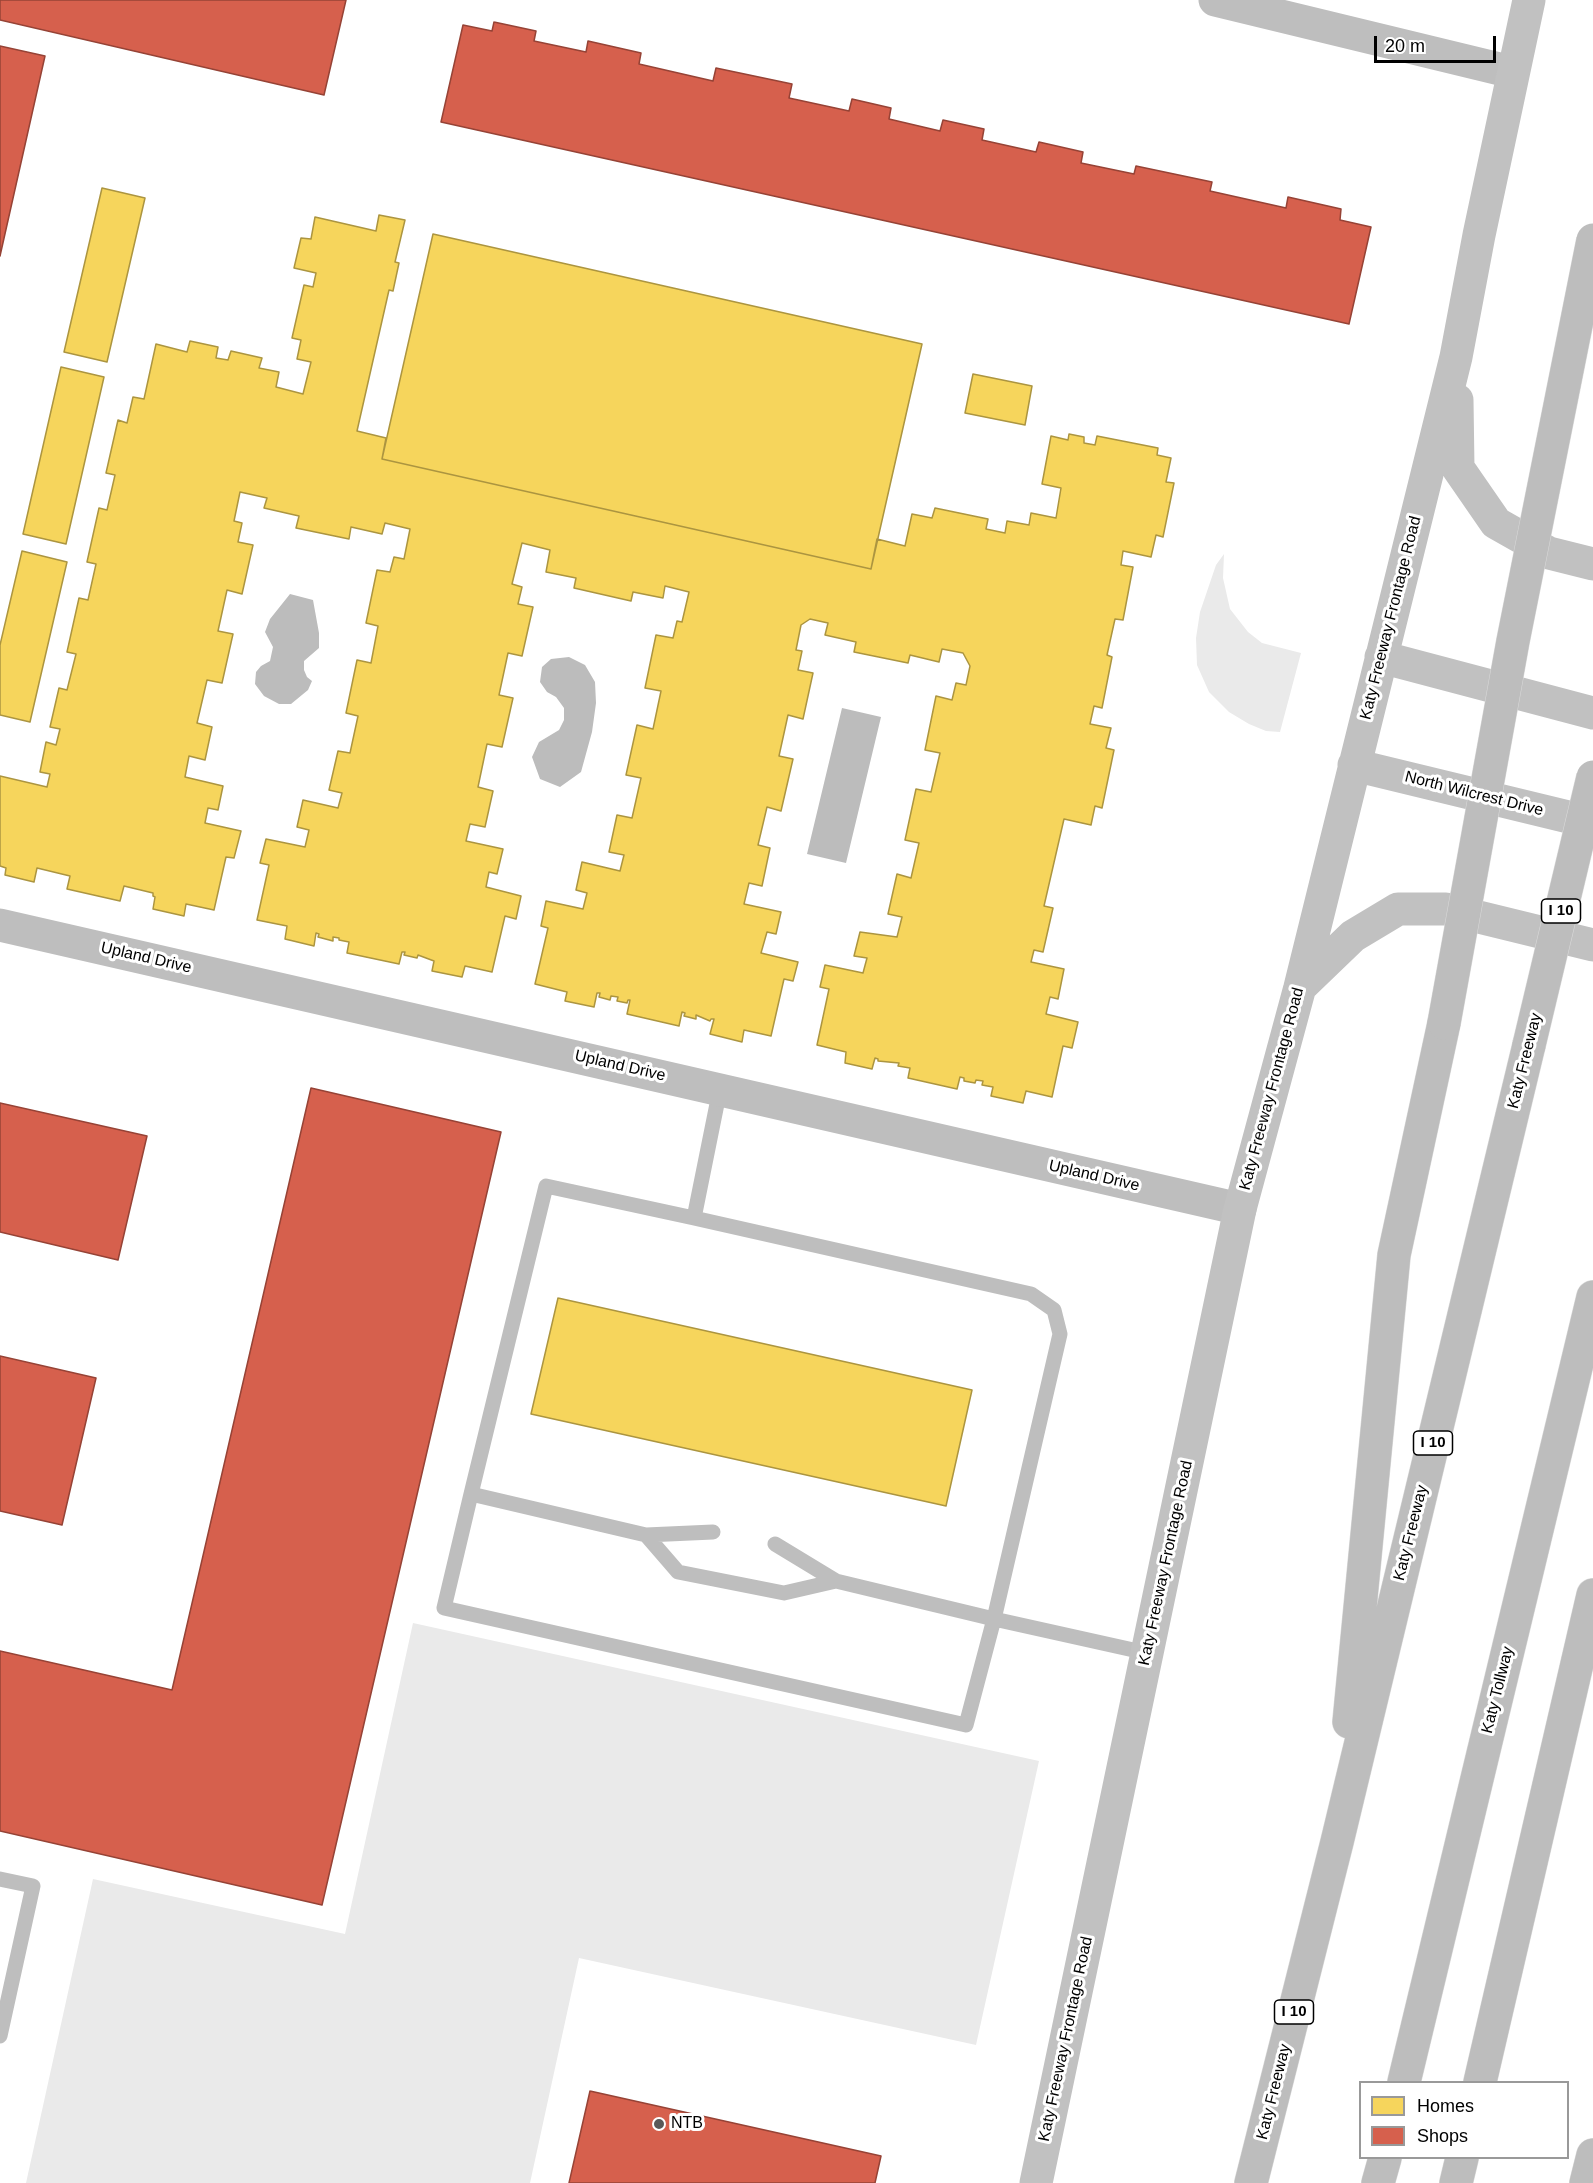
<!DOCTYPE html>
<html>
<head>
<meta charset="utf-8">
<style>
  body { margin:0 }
  #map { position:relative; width:1593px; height:2183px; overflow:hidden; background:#fff; font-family:Arial,sans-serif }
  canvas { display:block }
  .legend { position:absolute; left:1359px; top:2081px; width:210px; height:78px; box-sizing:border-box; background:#fff; border:2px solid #999; margin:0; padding:8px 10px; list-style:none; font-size:18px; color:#000 }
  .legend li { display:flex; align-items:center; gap:12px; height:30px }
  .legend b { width:30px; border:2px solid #999 }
  .scale { position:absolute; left:1374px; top:36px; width:122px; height:27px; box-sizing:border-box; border:3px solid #000; border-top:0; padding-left:8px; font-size:18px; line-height:21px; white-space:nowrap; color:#000; -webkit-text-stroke:4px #fff; paint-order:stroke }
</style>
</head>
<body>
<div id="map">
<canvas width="1593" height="2183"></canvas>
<ul class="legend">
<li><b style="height:16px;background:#f6d55c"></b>Homes</li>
<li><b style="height:16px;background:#d6604d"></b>Shops</li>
</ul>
<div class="scale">20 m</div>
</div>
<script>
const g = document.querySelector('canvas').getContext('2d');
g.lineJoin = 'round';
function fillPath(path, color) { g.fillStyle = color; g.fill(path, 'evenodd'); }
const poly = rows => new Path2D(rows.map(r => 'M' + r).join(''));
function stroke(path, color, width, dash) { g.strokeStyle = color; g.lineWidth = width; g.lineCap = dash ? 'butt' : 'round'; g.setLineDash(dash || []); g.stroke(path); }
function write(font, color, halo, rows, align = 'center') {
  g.font = font + ' Arial,sans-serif'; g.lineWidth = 6; g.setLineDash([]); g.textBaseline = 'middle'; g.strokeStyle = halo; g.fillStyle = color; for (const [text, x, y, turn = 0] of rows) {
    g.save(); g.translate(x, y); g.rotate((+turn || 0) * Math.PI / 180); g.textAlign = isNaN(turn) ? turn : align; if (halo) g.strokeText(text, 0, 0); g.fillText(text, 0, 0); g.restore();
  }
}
const green = poly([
  [1224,554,1223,578,1230,609,1248,632,1262,643,1301,653,1280,732,1266,731,1249,724,1229,712,1209,692,1197,665,1196,638,1200,612,1216,565],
  [413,1623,1039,1761,976,2045,579,1958,530,2183,26,2183,93,1879,345,1934]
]);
const water = poly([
  [290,594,313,600,319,633,319,648,304,661,304,670,307,677,312,681,308,690,291,704,279,704,264,696,255,684,256,672,261,666,270,661,273,647,265,632,270,619],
  [569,657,585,665,595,682,596,703,592,732,581,772,560,787,540,779,532,757,539,742,559,730,564,720,564,708,556,697,547,692,540,682,542,667,551,659],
  [842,708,881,717,846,863,807,854]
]);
const homes = poly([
  [102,188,145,198,107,362,64,352,102,188],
  [379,215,405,220,395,262,399,263,393,291,389,290,357,431,386,438,382,459,871,569,877,539,905,546,912,514,932,518,935,508,988,519,986,529,1005,533,1007,521,1029,525,1031,513,1056,518,1061,488,1042,484,1051,436,1068,440,1069,434,1084,437,1084,443,1095,445,1097,436,1158,448,1157,455,1171,458,1166,482,1174,483,1163,537,1156,535,1151,557,1123,551,1121,565,1133,567,1123,620,1115,619,1107,655,1112,657,1102,708,1094,706,1090,724,1111,728,1106,748,1114,750,1102,808,1095,806,1091,825,1064,819,1044,906,1053,908,1043,952,1034,950,1031,962,1064,969,1058,999,1050,997,1046,1014,1078,1022,1072,1048,1063,1046,1052,1097,1026,1091,1023,1103,991,1096,993,1087,982,1085,983,1081,976,1080,975,1083,964,1081,964,1078,960,1077,957,1089,908,1078,910,1068,898,1066,899,1063,878,1061,878,1059,875,1058,872,1069,845,1063,846,1052,817,1045,829,989,820,987,825,965,863,973,867,958,854,956,860,932,897,937,902,917,888,914,897,874,911,878,919,843,905,840,916,789,931,792,940,753,925,750,936,696,952,700,956,683,966,685,970,666,963,653,942,649,939,662,910,655,908,663,854,652,856,642,825,635,828,623,810,619,801,625,796,650,802,651,798,670,813,673,803,719,788,715,779,756,793,759,781,811,767,807,758,845,770,848,762,886,749,883,744,904,781,912,776,934,767,932,761,953,798,962,793,981,784,979,771,1036,744,1030,742,1042,710,1034,714,1019,711,1019,710,1021,696,1015,696,1019,684,1016,685,1013,682,1012,679,1026,627,1014,630,1000,628,1000,627,1003,617,1001,618,997,611,996,610,1000,599,997,600,993,597,993,594,1007,565,1001,567,992,535,984,548,928,541,926,546,901,583,909,587,893,576,890,582,862,620,871,624,855,609,852,617,815,632,818,641,778,626,775,637,725,653,729,661,691,645,688,656,635,673,638,677,621,682,622,689,592,665,586,663,598,633,592,631,601,574,588,576,578,546,572,550,550,522,543,512,584,522,587,518,604,533,607,522,656,508,653,499,695,513,698,502,747,487,744,478,787,493,791,485,827,470,824,466,841,503,849,497,874,489,872,486,887,521,896,516,919,505,916,492,972,465,966,462,977,432,971,434,961,418,955,417,958,404,955,405,952,402,952,399,964,347,953,349,942,339,940,339,938,333,937,333,941,318,937,319,934,316,933,314,946,285,939,287,926,257,920,269,865,260,863,266,839,305,847,309,830,297,827,303,800,338,808,342,793,329,790,338,751,350,753,358,716,346,713,357,660,371,663,378,626,366,623,377,570,390,572,394,557,404,559,410,529,385,523,382,534,351,527,349,539,296,528,299,516,264,508,267,498,240,492,234,521,242,523,238,542,253,545,242,594,227,590,218,631,233,634,222,683,207,680,197,723,212,727,205,760,189,756,185,777,223,786,218,810,208,808,205,823,241,831,234,858,226,857,214,910,186,904,184,916,153,909,155,897,153,896,153,893,124,886,120,901,67,889,70,876,37,868,34,882,5,875,6,868,0,866,0,776,47,787,50,774,40,772,46,742,56,745,60,729,50,727,59,688,67,690,76,654,67,652,79,598,88,600,96,564,87,562,99,508,107,510,115,475,106,473,118,420,127,423,133,397,144,399,156,344,187,352,190,341,218,347,216,358,228,360,231,351,262,358,259,368,279,372,276,387,303,394,311,362,297,359,301,340,292,338,304,285,313,287,316,273,294,268,301,238,311,239,315,217,376,231,379,215],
  [433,234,922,344,871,569,382,459,433,234],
  [61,367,104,377,66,544,23,534,61,367],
  [973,374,1032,386,1025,425,965,413,973,374],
  [22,551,67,562,30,722,0,715,0,645,22,551],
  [558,1298,972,1390,946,1506,531,1414,558,1298]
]);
const shops = poly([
  [0,0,346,0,324,95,0,20,0,0],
  [494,22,536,31,534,41,586,52,588,41,641,53,639,64,713,81,716,68,792,84,789,98,849,111,852,99,891,108,889,119,940,131,943,120,984,129,982,140,1036,152,1039,142,1083,152,1081,163,1134,174,1136,166,1212,182,1210,191,1286,208,1288,197,1341,209,1340,220,1371,227,1349,324,441,122,463,25,492,31,494,22],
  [0,46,45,56,0,256,0,46],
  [311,1088,501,1132,322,1905,0,1831,0,1651,172,1690,311,1088],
  [0,1103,147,1136,118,1260,0,1232,0,1103],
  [0,1356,96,1378,62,1525,0,1511,0,1356],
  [590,2091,881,2156,875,2183,569,2183,590,2091]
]);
const service = poly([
  [720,1089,694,1218,1031,1294,1054,1310,1060,1334,994,1619,1147,1653],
  [471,1494,646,1535,678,1572,784,1593,836,1581,994,1619,966,1725,444,1608,471,1494,546,1186,694,1218],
  [646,1535,713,1532],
  [775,1544,836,1581],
  [0,1879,33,1886,0,2036]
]);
const tertiary = poly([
  [1215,0,1512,72],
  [0,925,1240,1209]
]);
const secondary = poly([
  [1457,400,1458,468,1496,523,1549,553,1593,564],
  [1381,657,1593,713],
  [1354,765,1593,823],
  [1300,987,1353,936,1398,909,1446,909,1593,945],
  [1036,2183,1240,1209,1300,987,1456,357,1479,235,1529,0]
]);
const motorway = poly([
  [1349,1722,1394,1255,1444,1023],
  [1404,2082,1593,1297],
  [1480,2082,1593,1595],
  [1251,2183,1337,1842,1529,1045],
  [1378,2183,1385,2158],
  [1456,2183,1462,2158],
  [1586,2183,1593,2155]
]);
const motorwayBridge = poly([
  [1444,1023,1513,641,1593,240],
  [1529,1045,1593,777]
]);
const markers = [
  [659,2124,6,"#595959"]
];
const shields = [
  [1561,911,39],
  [1433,1443,39],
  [1294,2012,39]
];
const shieldNames = [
  ["I 10",1561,911],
  ["I 10",1433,1443],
  ["I 10",1294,2012]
];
const streetNames = [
  ["Katy Freeway Frontage Road",1391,618,-76],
  ["North Wilcrest Drive",1474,794,14],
  ["Upland Drive",146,958,13],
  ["Katy Freeway",1525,1061,-76],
  ["Upland Drive",620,1066,13],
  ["Katy Freeway Frontage Road",1272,1089,-75],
  ["Upland Drive",1094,1176,13],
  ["Katy Freeway",1411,1533,-76],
  ["Katy Freeway Frontage Road",1166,1563,-78],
  ["Katy Tollway",1498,1690,-76],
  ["Katy Freeway Frontage Road",1066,2039,-78],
  ["Katy Freeway",1274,2092,-76]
];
const poiNames = [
  ["NTB",671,2124]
];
fillPath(green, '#eaeaea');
fillPath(water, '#bcbcbc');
fillPath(homes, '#f6d55c');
stroke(homes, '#ac9540', 1.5);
fillPath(shops, '#d6604d');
stroke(shops, '#964336', 1.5);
stroke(motorway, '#dbdbdb', 34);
stroke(service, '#bebebe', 15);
stroke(tertiary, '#bebebe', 33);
stroke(secondary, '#c1c1c1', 33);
stroke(motorway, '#bdbdbd', 33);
stroke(motorwayBridge, '#dbdbdb', 34, []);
stroke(motorwayBridge, '#bdbdbd', 33);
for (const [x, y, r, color] of markers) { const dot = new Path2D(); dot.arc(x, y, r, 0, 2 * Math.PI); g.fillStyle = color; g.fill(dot); stroke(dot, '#fff', 2); }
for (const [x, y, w] of shields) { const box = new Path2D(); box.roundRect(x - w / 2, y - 12, w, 24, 4.5); g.fillStyle = '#fff'; g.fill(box); stroke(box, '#000', 1.5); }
write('bold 15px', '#000', null, shieldNames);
write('16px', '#000', '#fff', streetNames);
write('16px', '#000', '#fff', poiNames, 'left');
</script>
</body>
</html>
